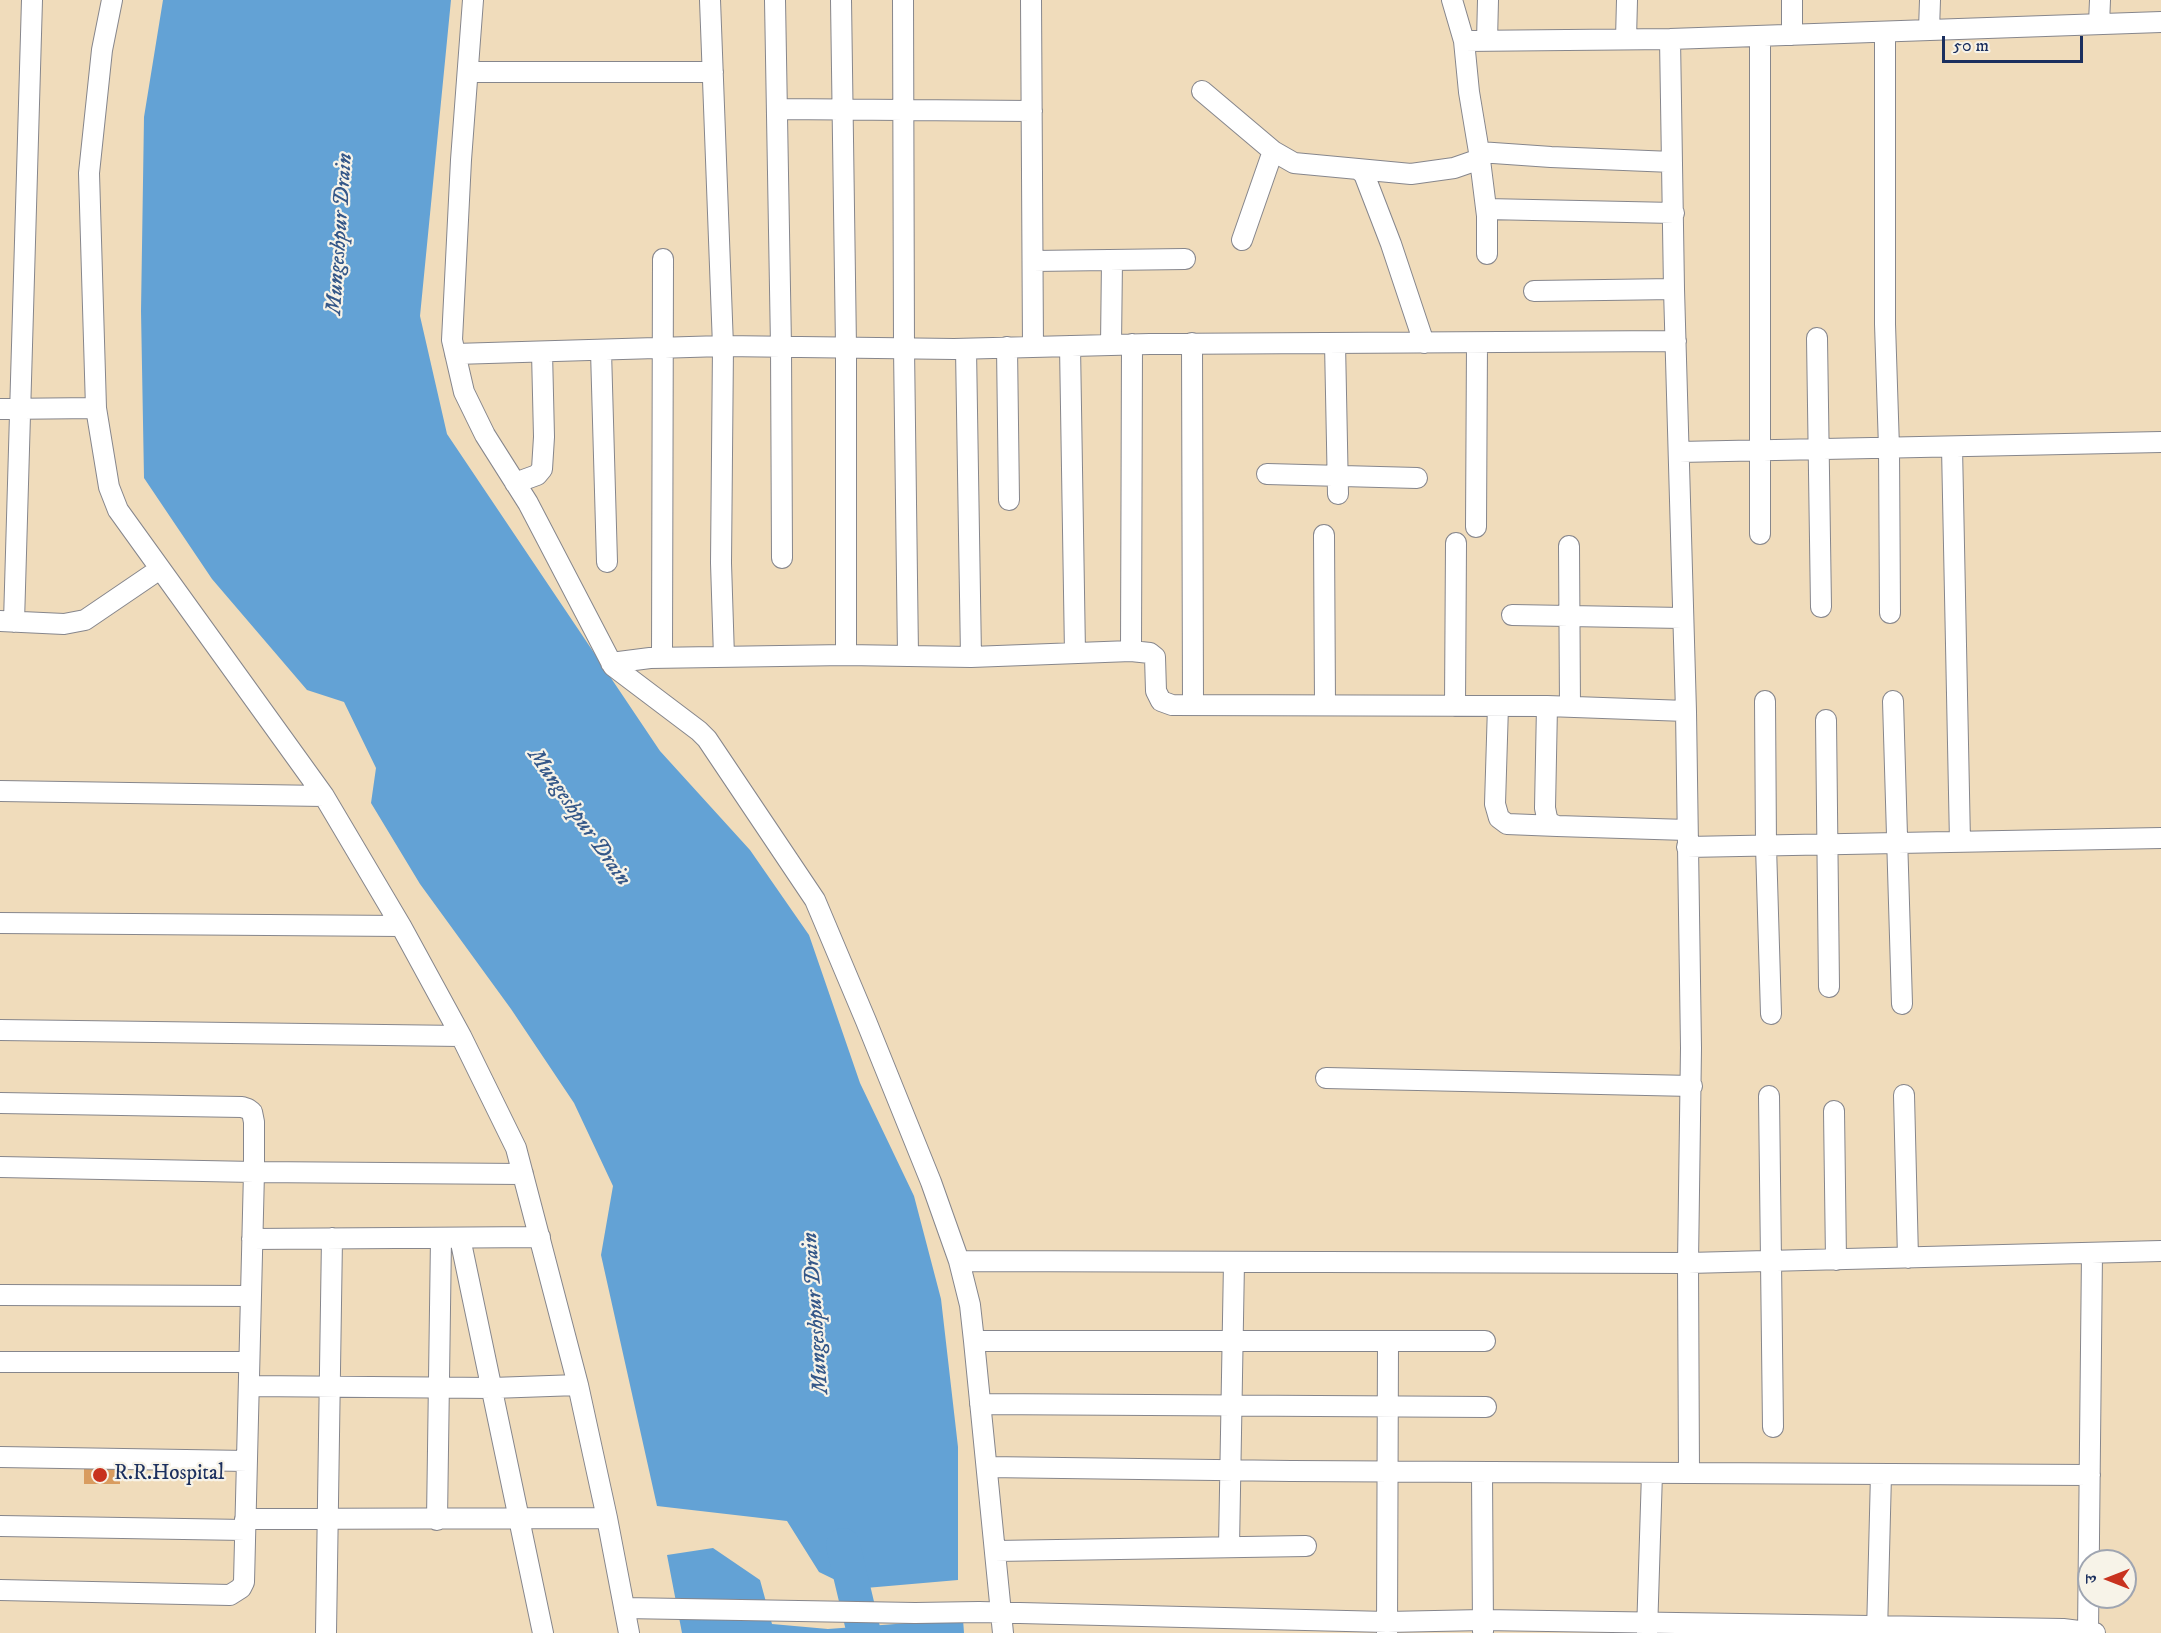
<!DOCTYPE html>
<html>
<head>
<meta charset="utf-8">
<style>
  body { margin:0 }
  #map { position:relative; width:2161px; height:1633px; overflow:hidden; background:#f0dcbb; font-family:"IM FELL DW Pica","Noto Serif Devanagari",serif }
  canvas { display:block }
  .north { position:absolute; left:2077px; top:1549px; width:60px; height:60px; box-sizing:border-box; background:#f7f3e8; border:2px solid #9fa5b1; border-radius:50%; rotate:270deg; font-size:16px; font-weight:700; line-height:24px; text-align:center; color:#1b2f5e }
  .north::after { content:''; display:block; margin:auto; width:21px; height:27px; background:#c8321e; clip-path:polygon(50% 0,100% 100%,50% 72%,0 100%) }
  .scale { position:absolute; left:1942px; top:36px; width:141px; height:27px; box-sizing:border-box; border:3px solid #1b2f5e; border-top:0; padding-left:8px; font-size:18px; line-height:21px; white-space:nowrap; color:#1b2f5e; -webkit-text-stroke:4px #f7f3e8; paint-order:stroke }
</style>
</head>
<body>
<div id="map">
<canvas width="2161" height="1633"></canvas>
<div class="north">उ</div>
<div class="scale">50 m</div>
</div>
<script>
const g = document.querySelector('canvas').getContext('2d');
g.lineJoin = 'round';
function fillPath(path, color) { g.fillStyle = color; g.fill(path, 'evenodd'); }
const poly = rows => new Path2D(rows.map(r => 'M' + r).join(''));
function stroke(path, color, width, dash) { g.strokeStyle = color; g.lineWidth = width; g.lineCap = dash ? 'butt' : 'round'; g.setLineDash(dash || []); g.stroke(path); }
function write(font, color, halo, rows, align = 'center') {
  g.font = font + ' "IM FELL DW Pica",serif'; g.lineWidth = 4.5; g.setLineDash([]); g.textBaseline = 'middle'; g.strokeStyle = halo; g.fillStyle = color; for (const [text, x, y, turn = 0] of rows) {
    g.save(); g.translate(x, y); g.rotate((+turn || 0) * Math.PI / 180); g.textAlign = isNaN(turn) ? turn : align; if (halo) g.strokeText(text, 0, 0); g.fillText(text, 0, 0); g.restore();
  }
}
const water = poly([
  [163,0,451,0,420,316,447,434,660,751,750,850,809,935,860,1083,914,1196,941,1299,958,1447,958,1580,854,1589,819,1572,787,1521,657,1506,601,1255,613,1186,574,1103,511,1009,420,884,371,803,376,768,344,702,307,690,212,579,144,478,141,311,144,117],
  [713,1548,760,1580,772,1624,828,1629,963,1619,964,1633,682,1633,667,1555]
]);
const river = poly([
  [843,1545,864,1633]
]);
const building = poly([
  [84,1467,120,1467,120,1484,84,1484]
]);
const minor = poly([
  [112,0,102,50,89,173,96,408,109,487,118,510,324,796,401,926,461,1036,516,1148,578,1385,607,1518,629,1633],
  [473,0,461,160,452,340,464,392,485,435,528,503,613,666,699,731,707,739,815,900,866,1021,931,1182,959,1261,970,1305,974,1341,1003,1633],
  [710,0,723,346,721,563,724,657],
  [775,0,781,346,782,558],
  [841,0,846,347,846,655],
  [903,0,904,348,908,655],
  [1031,0,1033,347],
  [1452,0,1464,41,1670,39,2161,22],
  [2099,24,2100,0],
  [1929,30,1930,0],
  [1885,32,1885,324,1889,448,1890,613],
  [1792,35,1792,0],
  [1760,36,1760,534],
  [1626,39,1627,0],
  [1670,39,1674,289,1686,711,1691,1048,1688,1263,1689,1473],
  [1464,41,1469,92,1479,152,1487,216,1487,254],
  [1487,41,1488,0],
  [468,72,713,72],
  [1202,91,1273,151,1294,163,1358,169,1364,174,1391,244,1424,343],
  [777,109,1032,111],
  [1479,152,1551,157,1672,162],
  [1358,169,1411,174,1454,168,1480,159],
  [1486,209,1674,213],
  [1242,240,1273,151],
  [1033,261,1185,259],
  [1534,291,1674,289],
  [1817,338,1821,607],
  [1192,343,1193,705],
  [1335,343,1338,494],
  [1111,345,1112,260],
  [1070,346,1075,653],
  [1007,347,1009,500],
  [966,349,971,657],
  [601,351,607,562],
  [455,354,723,346,954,349,1150,344,1676,341],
  [0,409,96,408],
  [1952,447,1960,842],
  [1679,452,2161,442],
  [1267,474,1417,478],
  [515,483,537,475,542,469,544,437,542,352],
  [1476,527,1477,343],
  [1324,535,1325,704],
  [1569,546,1570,707],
  [1512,615,1682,618],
  [0,621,64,624,85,620,160,569],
  [14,622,32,0],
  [1131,651,1132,344],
  [662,658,663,259],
  [611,663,650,658,846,655,971,657,1131,651,1150,653,1155,657,1156,691,1161,701,1172,705,1547,706,1686,711],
  [1765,701,1766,846,1771,1014],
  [1893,701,1902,1004],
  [1455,706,1456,543],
  [1498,706,1495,804,1499,818,1507,824,1557,826],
  [1547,706,1545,808,1547,818,1550,823,1557,826,1687,830],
  [1826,720,1829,987],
  [0,791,324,796],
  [1687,847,2161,838],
  [0,923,401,926],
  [0,1030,461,1036],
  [1326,1078,1692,1086],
  [1904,1095,1908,1258],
  [1769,1096,1773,1427],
  [0,1103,242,1107,248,1109,252,1112,254,1122,254,1172,244,1582,241,1588,230,1595,0,1590],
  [1834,1111,1836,1260],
  [0,1167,254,1172,523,1174],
  [460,1238,543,1633],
  [252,1239,540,1237],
  [959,1261,1688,1263,2161,1251],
  [0,1295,251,1296],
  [974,1341,1485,1341],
  [0,1362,249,1362],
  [249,1386,492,1388,578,1385],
  [980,1404,1486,1407],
  [0,1457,247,1461],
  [987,1467,1291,1471,2090,1475],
  [1482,1472,1483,1631],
  [245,1519,607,1518],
  [437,1520,441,1238],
  [0,1526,245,1530],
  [1229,1547,1234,1262],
  [995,1551,1306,1546],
  [624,1608,915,1613,979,1612,1387,1622,1483,1620,2063,1629,2095,1633],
  [326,1633,332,1238],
  [1387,1633,1388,1341],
  [1647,1633,1652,1473],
  [1877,1633,1881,1474],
  [2088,1633,2092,1253]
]);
const markers = [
  [100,1475,8,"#c8321e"]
];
const poiNames = [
  ["R.R.Hospital",114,1475]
];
const waterNames = [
  ["Mungeshpur Drain",341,234,-86],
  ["Mungeshpur Drain",578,818,55],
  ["Mungeshpur Drain",817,1313,-94]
];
fillPath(water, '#63a2d5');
stroke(river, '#63a2d5', 34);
fillPath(building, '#d99c5f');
stroke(minor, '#86868c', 22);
stroke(minor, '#fff', 20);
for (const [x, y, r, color] of markers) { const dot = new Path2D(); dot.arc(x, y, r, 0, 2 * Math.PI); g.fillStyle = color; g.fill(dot); stroke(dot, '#f7f3e8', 2); }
write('21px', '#1b2f5e', '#f7f3e8', poiNames, 'left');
write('italic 22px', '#345788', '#f7f3e8', waterNames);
</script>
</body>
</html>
